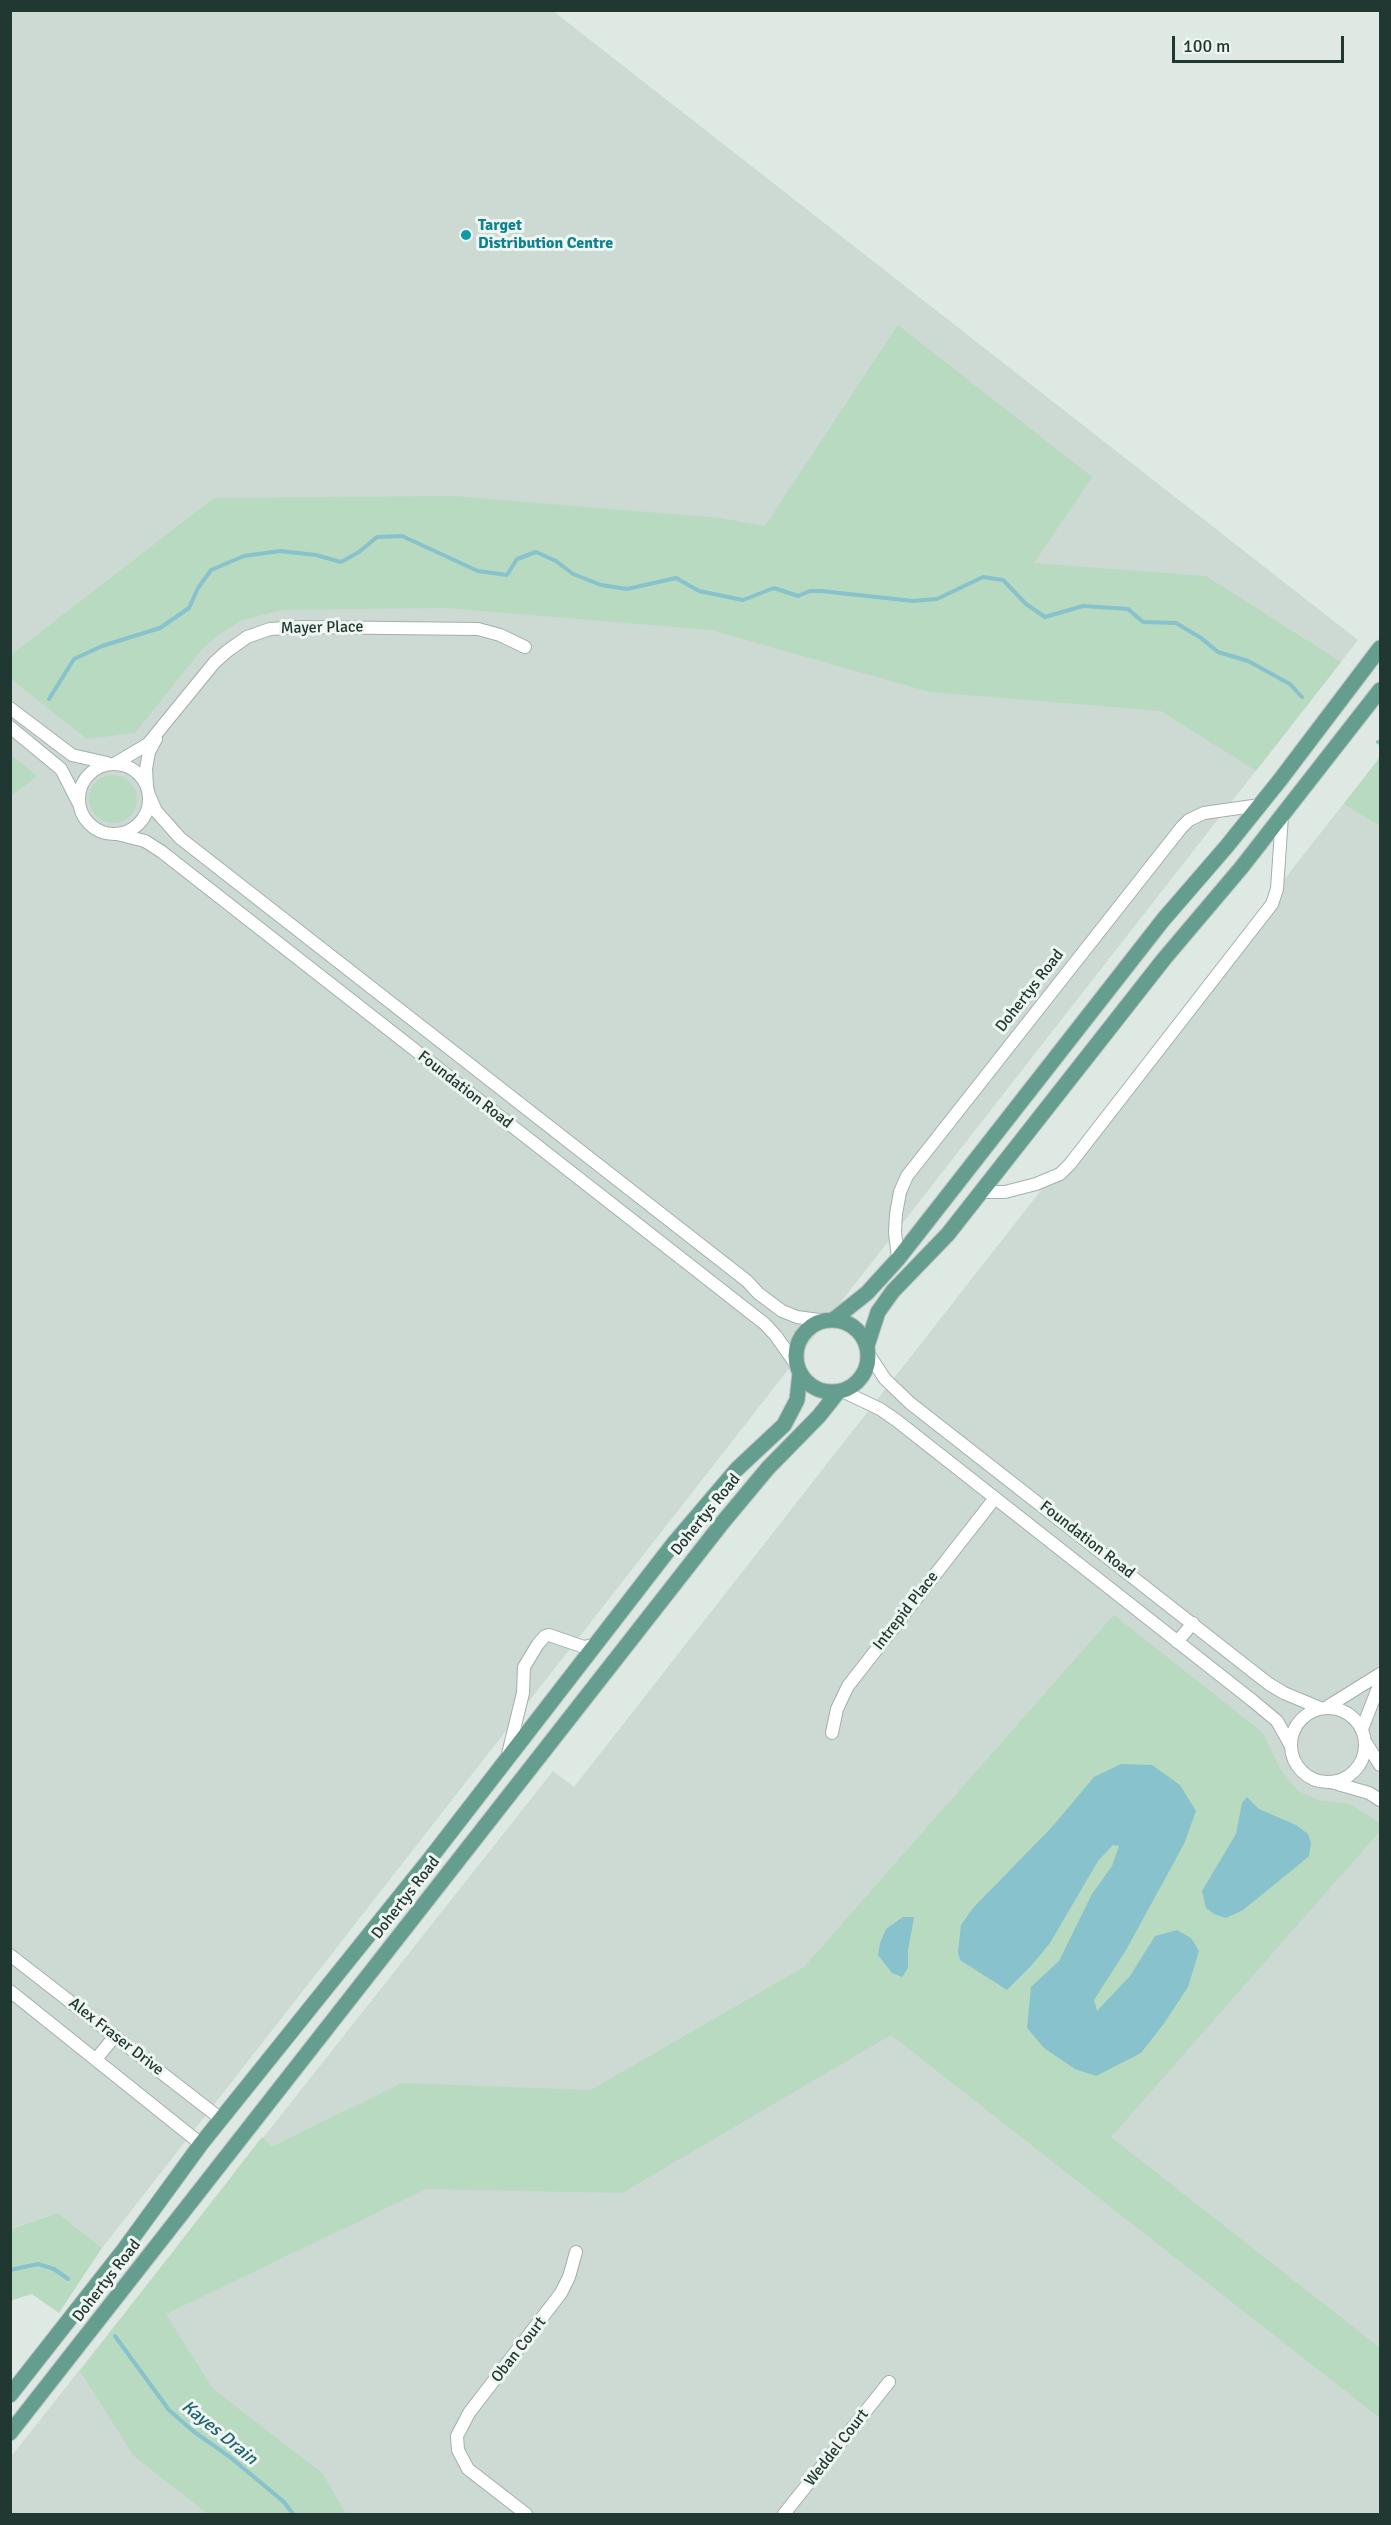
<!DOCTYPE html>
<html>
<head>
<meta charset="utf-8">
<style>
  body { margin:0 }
  #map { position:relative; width:1391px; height:2525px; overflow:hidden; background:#dfe9e4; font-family:Signika,sans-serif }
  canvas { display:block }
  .frame { position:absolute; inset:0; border:12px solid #213832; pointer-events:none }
  .scale { position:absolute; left:1172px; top:36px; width:172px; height:27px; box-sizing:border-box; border:3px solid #213832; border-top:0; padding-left:8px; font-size:18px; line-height:21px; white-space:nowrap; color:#213832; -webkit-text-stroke:4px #eff6f2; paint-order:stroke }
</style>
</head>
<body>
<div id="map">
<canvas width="1391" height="2525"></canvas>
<div class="frame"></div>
<div class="scale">100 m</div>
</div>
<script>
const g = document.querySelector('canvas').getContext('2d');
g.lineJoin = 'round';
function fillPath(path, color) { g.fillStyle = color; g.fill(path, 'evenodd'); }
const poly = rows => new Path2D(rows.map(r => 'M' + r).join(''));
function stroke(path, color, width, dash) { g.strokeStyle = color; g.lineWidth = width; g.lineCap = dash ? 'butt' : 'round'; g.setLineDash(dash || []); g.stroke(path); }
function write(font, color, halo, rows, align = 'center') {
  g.font = font + ' Signika,sans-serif'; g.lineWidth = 6; g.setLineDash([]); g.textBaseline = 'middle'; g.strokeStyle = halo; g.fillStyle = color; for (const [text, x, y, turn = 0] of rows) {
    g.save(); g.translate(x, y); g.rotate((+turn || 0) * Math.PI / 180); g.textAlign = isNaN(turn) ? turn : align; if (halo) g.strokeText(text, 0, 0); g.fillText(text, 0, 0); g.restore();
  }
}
const built = poly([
  [10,11,553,11,1358,640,102,2248,58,2213,10,2229],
  [1380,757,1380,2514,11,2514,10,2458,553,1771,574,1787]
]);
const green = poly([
  [898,325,1092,477,1034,563,1206,576,1341,662,1256,771,1161,711,930,692,711,630,446,608,282,610,242,620,221,633,202,649,135,733,87,739,11,679,11,655,214,498,454,496,720,518,765,526],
  [11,755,37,776,11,796],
  [1380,757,1380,826,1344,804],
  '89 799a24 24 0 1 1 48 0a24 24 0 1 1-48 0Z',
  [1114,1615,1263,1733,1280,1769,1298,1791,1319,1800,1350,1804,1380,1823,1380,1831,1111,2137,1380,2348,1380,2418,891,2035,622,2193,426,2189,166,2314,213,2389,322,2473,346,2514,208,2514,134,2456,80,2371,262,2137,272,2147,402,2083,591,2090,804,1967],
  [58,2213,102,2248,59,2313,32,2294,10,2301,11,2229]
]);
const water = poly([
  [1121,1764,1152,1765,1180,1785,1196,1811,1184,1844,1126,1950,1094,2000,1097,2011,1130,1976,1155,1936,1177,1930,1191,1938,1199,1951,1188,1987,1165,2022,1141,2053,1096,2076,1075,2069,1044,2048,1027,2028,1031,1987,1059,1961,1092,1894,1112,1866,1119,1846,1113,1845,1098,1861,1050,1943,1031,1966,1007,1990,960,1960,958,1952,961,1925,973,1908,1052,1827,1094,1777],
  [1247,1797,1259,1809,1296,1825,1308,1834,1311,1843,1309,1856,1296,1867,1243,1910,1226,1918,1214,1914,1206,1908,1202,1891,1236,1834,1242,1803],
  [903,1917,914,1917,908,1950,908,1968,902,1977,892,1973,878,1955,880,1943,886,1929]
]);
const stream = poly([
  [49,699,74,659,102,646,160,628,189,608,198,588,211,570,244,556,280,551,316,555,341,562,359,552,377,537,402,536,478,571,507,575,517,559,536,552,556,561,573,574,601,585,627,589,676,578,699,591,743,600,774,588,798,596,810,591,821,591,913,601,937,599,983,577,1003,580,1026,604,1045,617,1083,606,1128,609,1143,622,1176,623,1201,638,1218,652,1248,661,1290,684,1302,697],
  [1378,742,1380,743],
  [10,2270,38,2264,54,2269,68,2279],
  [115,2336,169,2410,193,2431,230,2457,284,2502,293,2514]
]);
const minor = poly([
  [10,708,72,755,107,763],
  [10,727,61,769,78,802],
  [116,763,148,744,214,663,226,652,247,637,270,629,302,627,478,629,500,635,525,647],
  '79 799a35 35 0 1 1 70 0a35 35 0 1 1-70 0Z',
  [147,786,146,769,149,752,156,739],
  [149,795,156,811,180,838,747,1281,758,1293,782,1311,797,1317,826,1321],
  [117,834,145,841,162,852,765,1324,776,1336,797,1366],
  [982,1192,1005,1192,1036,1184,1060,1174,1070,1164,1272,904,1277,889,1282,816],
  [898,1259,895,1232,896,1214,900,1192,907,1176,1181,828,1189,820,1204,813,1260,805],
  [868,1353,885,1379,910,1403,1269,1684,1284,1693,1320,1708],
  [842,1391,880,1409,896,1420,1253,1701,1277,1721,1291,1746],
  [1177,1642,1193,1623],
  [1327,1707,1380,1674],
  '1291 1745a37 37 0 1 1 74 0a37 37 0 1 1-74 0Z',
  [1362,1729,1380,1683],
  [832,1733,837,1709,848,1686,995,1498],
  [1366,1743,1380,1765],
  [508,1754,523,1693,524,1667,538,1644,545,1636,549,1635,584,1647,597,1644],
  [1331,1782,1369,1793,1380,1800],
  [10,1955,221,2119],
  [10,1991,201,2144],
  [97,2058,115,2036],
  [526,2514,468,2469,458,2450,457,2436,469,2413,561,2293,569,2277,576,2252],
  [784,2514,889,2382]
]);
const major = poly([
  [833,1320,867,1293,898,1259,1163,920,1227,846,1280,780,1380,648],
  '796 1356a36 36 0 1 1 72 0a36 36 0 1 1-72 0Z',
  [867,1346,878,1312,893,1291,948,1234,1164,959,1241,868,1380,690],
  [10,2395,123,2251,201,2144,429,1860,674,1543,737,1469,784,1425,797,1400,800,1373],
  [10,2433,723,1522,768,1468,819,1416,838,1392]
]);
const markers = [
  [466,235,6,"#0f9aa8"]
];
const cultureNames = [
  ["Target",478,226],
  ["Distribution Centre",478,244]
];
const streetNames = [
  ["Mayer Place",322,628,-1],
  ["Dohertys Road",1030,991,-52],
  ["Foundation Road",465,1090,38],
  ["Dohertys Road",706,1515,-51],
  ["Foundation Road",1087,1540,38],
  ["Intrepid Place",906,1611,-52],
  ["Dohertys Road",406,1898,-52],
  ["Alex Fraser Drive",116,2037,38],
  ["Dohertys Road",107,2281,-52],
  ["Oban Court",519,2350,-52],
  ["Weddel Court",837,2448,-52]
];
const waterNames = [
  ["Kayes Drain",219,2433,39]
];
fillPath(built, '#cdd9d3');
fillPath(green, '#b8dac1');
fillPath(water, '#88c2cc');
stroke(stream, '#88c2cc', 4);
stroke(minor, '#a2b0ab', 14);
stroke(major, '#bcc3c2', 17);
stroke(minor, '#fff', 12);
stroke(major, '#659d8f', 15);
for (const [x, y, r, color] of markers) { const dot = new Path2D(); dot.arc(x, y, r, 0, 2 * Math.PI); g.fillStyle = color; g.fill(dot); stroke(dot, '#eff6f2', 2); }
write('bold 16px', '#0d838f', '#eff6f2', cultureNames, 'left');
write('16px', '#213832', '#eff6f2', streetNames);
write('italic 18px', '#1e6270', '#eff6f2', waterNames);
</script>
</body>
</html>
